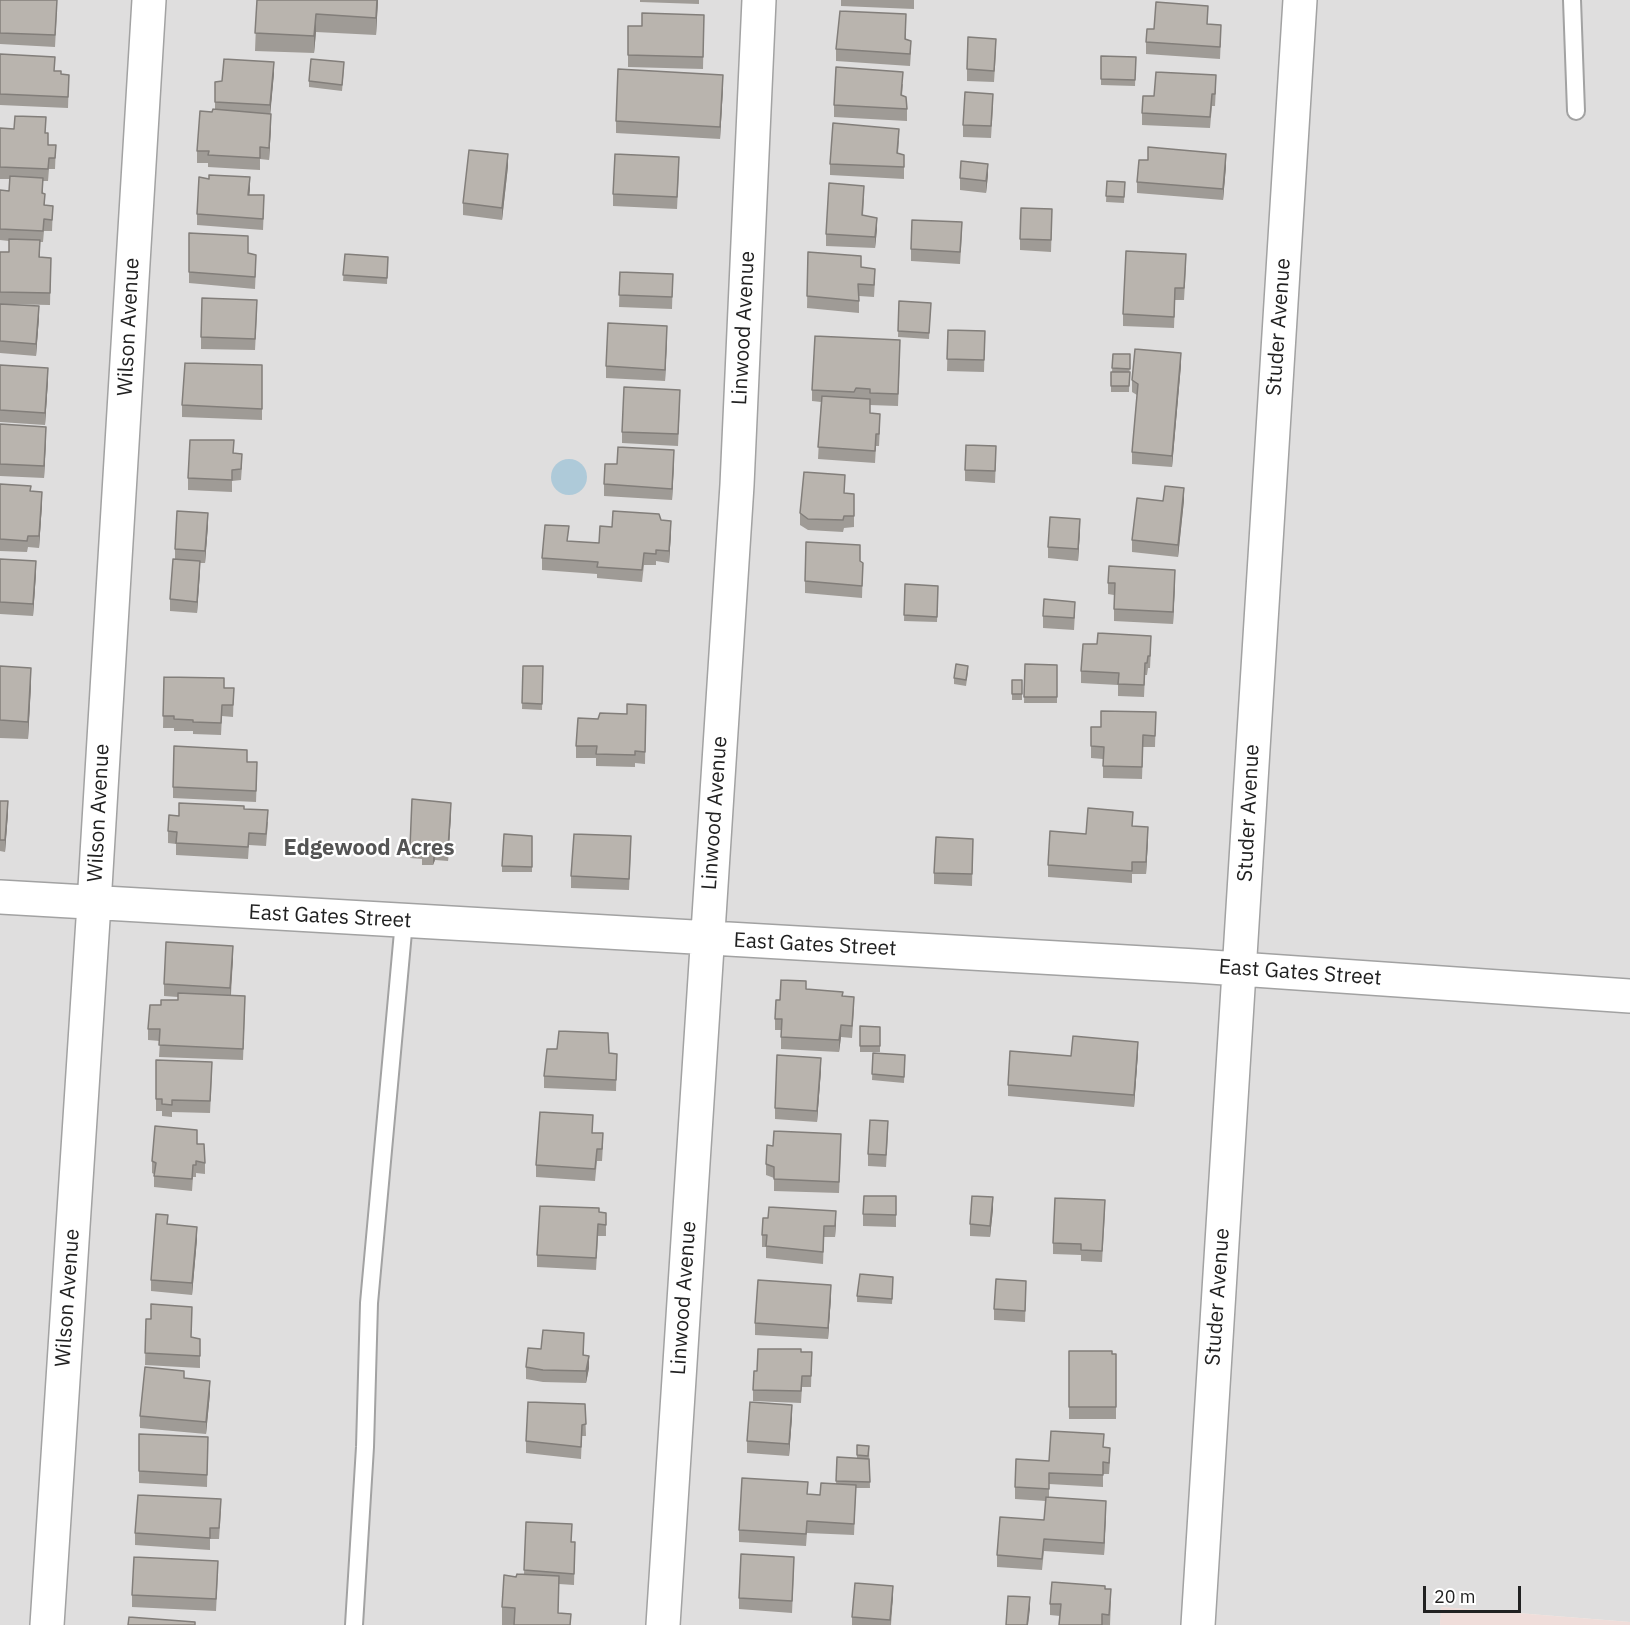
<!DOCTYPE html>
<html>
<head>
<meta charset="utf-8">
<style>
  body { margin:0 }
  #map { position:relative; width:1630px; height:1625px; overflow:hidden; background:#f0eee8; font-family:"IBM Plex Sans",sans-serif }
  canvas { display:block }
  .scale { position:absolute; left:1423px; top:1586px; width:98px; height:27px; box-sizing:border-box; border:3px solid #212121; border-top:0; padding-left:8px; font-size:18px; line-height:21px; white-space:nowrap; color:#212121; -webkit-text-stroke:4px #fff; paint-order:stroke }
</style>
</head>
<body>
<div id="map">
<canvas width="1630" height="1625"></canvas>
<div class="scale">20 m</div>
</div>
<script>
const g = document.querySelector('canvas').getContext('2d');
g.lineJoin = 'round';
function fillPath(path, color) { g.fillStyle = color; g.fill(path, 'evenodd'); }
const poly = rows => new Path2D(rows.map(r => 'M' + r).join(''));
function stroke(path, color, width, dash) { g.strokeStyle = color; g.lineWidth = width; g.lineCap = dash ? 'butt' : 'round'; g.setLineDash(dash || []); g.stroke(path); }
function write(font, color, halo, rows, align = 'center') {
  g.font = font + ' "IBM Plex Sans",sans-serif'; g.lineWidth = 4.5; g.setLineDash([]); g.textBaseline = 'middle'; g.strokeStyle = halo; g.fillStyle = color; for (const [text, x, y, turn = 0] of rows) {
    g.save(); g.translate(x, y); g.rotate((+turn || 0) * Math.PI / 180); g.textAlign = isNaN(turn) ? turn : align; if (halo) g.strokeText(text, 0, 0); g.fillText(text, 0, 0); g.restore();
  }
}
const residential = poly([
  [0,0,1630,0,1630,1622,1442,1607,1440,1625,0,1625]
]);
const commercial = poly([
  [1441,1607,1630,1622,1630,1625,1440,1625]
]);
const water = poly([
  '551 477a18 18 0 1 1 36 0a18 18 0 1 1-36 0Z'
]);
const lane = poly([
  [1572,0,1576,111],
  [354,1625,365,1447,369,1303,404,921]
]);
const street = poly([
  [0,897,1196,966,1630,996],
  [47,1625,94,904,149,0],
  [663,1625,737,485,759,0],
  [1198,1625,1300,0]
]);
const wall = poly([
  [0,0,57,10,55,47,0,44],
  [257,0,378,0,376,35,316,32,314,53,255,51],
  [640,0,699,0,699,4,640,2],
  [841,0,914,0,914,9,841,6],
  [704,15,703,69,628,67,628,26,642,26],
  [1208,24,1221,37,1220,59,1146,54,1146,42],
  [906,26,906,40,911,52,910,66,836,61,836,49],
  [996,51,994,82,967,81,967,69],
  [0,54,54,71,61,74,69,75,68,108,0,105],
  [1101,56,1136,57,1135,86,1101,85],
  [344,68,342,91,309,87,309,81],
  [274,73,270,114,271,126,269,160,260,159,260,170,208,167,208,163,197,163,197,151,212,112,215,109,215,82],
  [903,84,902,95,907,109,907,121,834,117,834,105],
  [723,87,720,139,616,133,616,121],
  [1216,87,1215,106,1212,106,1210,128,1142,125,1142,113,1154,96],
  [993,106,991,138,963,137,963,125],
  [0,128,45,133,48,145,56,145,55,169,49,169,48,181,43,181,43,193,45,205,53,206,52,231,44,231,43,242,40,242,40,257,51,258,50,305,0,304,0,252,9,252,9,241,0,240,0,190,9,191,10,179,0,179],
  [899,140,898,153,904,155,904,179,830,175,830,164],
  [508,166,502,220,463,215,463,203],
  [1226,166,1223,200,1137,193,1137,182],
  [679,168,677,209,613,206,613,194],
  [988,175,986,193,960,190,960,178],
  [1107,181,1125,182,1124,203,1106,202],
  [250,189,249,195,264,206,263,230,197,225,197,214],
  [864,198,863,215,877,229,875,248,826,246,826,234],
  [1052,221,1051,252,1020,250,1020,239],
  [189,233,256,267,255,289,189,283],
  [962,234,960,264,911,261,911,249],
  [808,252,861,267,875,281,874,297,859,296,859,313,807,308],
  [345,254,388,257,387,284,343,281],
  [1186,266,1184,300,1175,300,1174,328,1123,326,1123,314],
  [620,272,673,274,672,309,619,307],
  [899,301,931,303,929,339,898,337],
  [0,304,39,317,36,356,0,353],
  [257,312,255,350,201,349,201,337],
  [948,330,985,331,984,372,947,371],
  [667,338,665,381,606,378,606,366],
  [900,352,898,406,870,405,870,413,880,426,879,446,876,446,875,463,818,459,821,402,812,401,812,390],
  [1113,354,1130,354,1129,392,1111,392,1111,372,1112,372],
  [0,365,48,380,45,425,0,422],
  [262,365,262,420,182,417,182,405],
  [1181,365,1172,467,1132,464,1132,452,1137,395,1132,392,1132,380],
  [680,401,678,446,622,443,622,432],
  [0,424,46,439,44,478,0,476],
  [234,453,242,466,241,480,232,481,232,492,188,490,188,478],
  [996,458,995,483,965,481,965,470],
  [674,462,672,500,604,496,604,484],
  [0,484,31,491,42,504,39,548,28,547,27,552,0,551],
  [845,493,854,494,854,527,844,528,843,532,808,530,800,525,800,513],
  [1184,500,1178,557,1132,552,1132,540,1163,501],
  [661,520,671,533,669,563,656,561,656,565,644,565,642,582,597,578,597,574,542,570,542,558,568,541,599,543,612,527],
  [208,525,205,563,200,563,197,613,170,611,170,599,175,559,175,549],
  [1080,531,1078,561,1048,558,1048,547],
  [0,559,36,573,33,616,0,614],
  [863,563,862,598,805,593,805,581],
  [1175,582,1173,624,1114,621,1114,595,1108,594,1108,583],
  [905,584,938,586,937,622,904,621],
  [1075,613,1074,630,1043,628,1043,616],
  [1151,648,1150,668,1148,668,1147,675,1145,675,1144,697,1118,696,1118,685,1081,683,1081,671],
  [1025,664,1057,665,1057,703,1024,703],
  [0,666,31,685,28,739,0,738],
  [523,666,543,666,542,710,522,709],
  [968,672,966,686,954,684,954,678],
  [164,677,224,688,234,688,233,717,222,716,221,735,193,734,193,731,174,731,174,728,163,728],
  [1012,680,1022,680,1022,700,1012,700],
  [646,705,645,764,635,763,635,767,596,766,596,758,576,758,576,746,598,719,627,714],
  [1156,712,1155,747,1143,747,1142,779,1103,778,1103,759,1091,758,1091,746,1101,727],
  [247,762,257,774,256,802,173,798,173,787],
  [412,799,451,814,448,861,435,860,433,865,422,865,422,859,410,858],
  [0,801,8,813,5,852,0,851],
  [244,809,268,822,266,846,249,845,248,859,176,855,176,844,168,843,168,831,179,816],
  [1133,826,1148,839,1146,874,1132,874,1132,883,1048,877,1048,865,1086,834],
  [532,836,532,872,502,872,502,866],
  [973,839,972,886,934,884,934,873],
  [631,847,629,890,571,888,571,876],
  [233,958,231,995,245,1008,243,1060,159,1057,160,1041,148,1040,148,1029,161,1005,178,1000,178,997,164,996,164,984],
  [806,989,843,997,854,1009,852,1038,841,1037,839,1052,781,1049,781,1030,775,1030,775,1019,780,1000],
  [860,1026,880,1027,880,1052,860,1052],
  [873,1053,905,1055,904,1083,872,1080],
  [1138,1053,1134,1107,1008,1096,1008,1085,1071,1056],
  [617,1054,616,1091,544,1088,544,1076],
  [821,1070,817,1122,775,1119,775,1108],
  [212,1074,210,1113,172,1112,172,1117,162,1116,162,1111,156,1111,156,1099],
  [593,1133,603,1145,602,1161,597,1161,595,1181,536,1177,536,1165],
  [888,1133,886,1167,868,1166,868,1154],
  [197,1144,205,1163,205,1174,196,1173,196,1177,193,1177,192,1191,154,1187,154,1174,152,1173,152,1161],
  [841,1146,839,1193,774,1191,774,1178,766,1175,766,1164],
  [896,1196,896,1227,863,1226,863,1214],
  [993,1209,990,1237,970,1236,970,1224],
  [599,1212,606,1213,606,1236,598,1236,596,1270,537,1267,537,1255],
  [1105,1212,1102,1262,1081,1261,1081,1255,1053,1254,1053,1243],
  [836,1222,835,1237,824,1237,823,1264,766,1258,766,1247,762,1247,762,1235],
  [168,1224,197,1239,192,1295,151,1291,151,1280],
  [893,1283,892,1304,857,1302,857,1296],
  [1026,1293,1025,1322,994,1320,994,1309],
  [831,1297,828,1339,755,1335,755,1323],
  [146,1319,191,1337,200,1339,200,1368,145,1365],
  [584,1345,584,1356,589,1368,586,1383,543,1382,526,1379,526,1367,541,1349],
  [1069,1351,1116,1354,1116,1419,1069,1419],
  [801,1352,812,1352,811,1387,802,1387,801,1403,753,1401,753,1390,757,1371],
  [184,1378,210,1393,206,1434,140,1428,140,1416],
  [585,1404,586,1436,582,1436,581,1459,526,1453,526,1441],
  [792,1417,789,1456,747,1453,747,1441],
  [208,1437,207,1487,139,1483,139,1471],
  [857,1445,869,1446,870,1488,856,1488,854,1535,807,1533,806,1546,739,1542,739,1530,807,1494,820,1495,836,1484,837,1457,857,1458],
  [1104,1448,1110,1460,1109,1474,1103,1474,1103,1487,1049,1484,1049,1497,1106,1512,1104,1555,1044,1551,1042,1570,997,1567,997,1555,1044,1520,1046,1501,1015,1499,1015,1487,1049,1461],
  [221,1511,219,1539,210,1539,210,1550,135,1545,135,1533],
  [526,1522,572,1542,575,1542,574,1585,559,1584,558,1613,571,1625,502,1625,502,1607,516,1577,524,1574],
  [794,1569,792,1613,739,1609,739,1598],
  [218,1572,216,1611,132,1607,132,1595],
  [1105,1589,1111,1601,1110,1625,1059,1625,1060,1616,1050,1615,1050,1604],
  [893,1597,891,1625,852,1625,852,1617]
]);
const shadedWall = poly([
  [377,0,378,0,376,35,376,18],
  [316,14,316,32,314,53,314,36],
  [274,62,274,73,270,117,270,105],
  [723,75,723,87,720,139,720,127],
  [271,114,271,126,269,160,269,148],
  [508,154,508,166,502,220,502,208],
  [1226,154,1226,166,1223,200,1223,189],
  [988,164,988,175,986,193,986,181],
  [250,177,250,189,248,207,248,195],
  [877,218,877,229,875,248,875,237],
  [39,306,39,317,36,356,36,344],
  [667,326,667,338,665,381,665,370],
  [1181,353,1181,365,1172,467,1172,456],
  [48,368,48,380,45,425,45,413],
  [46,427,46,439,44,478,44,466],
  [674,450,674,462,672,500,672,489],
  [1184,488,1184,500,1178,557,1178,545],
  [42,492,42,504,39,548,39,536],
  [208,513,208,525,205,563,205,551],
  [1080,519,1080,531,1078,561,1078,549],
  [671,521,671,533,669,563,669,551],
  [36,561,36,573,33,616,33,604],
  [200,561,200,573,197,613,197,602],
  [1175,570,1175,582,1173,624,1173,612],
  [31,668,31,685,28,739,28,722],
  [8,801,8,813,5,852,5,840],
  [451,803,451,814,448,861,448,849],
  [1148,827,1148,839,1146,874,1146,862],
  [435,848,435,860,433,865,433,853],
  [233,946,233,958,230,1000,230,988],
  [841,1025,841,1037,839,1052,839,1040],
  [1138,1042,1138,1053,1134,1107,1134,1095],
  [821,1058,821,1070,817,1122,817,1111],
  [993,1197,993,1209,990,1237,990,1226],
  [836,1211,836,1222,835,1237,835,1226],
  [197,1227,197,1239,192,1295,192,1283],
  [831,1285,831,1297,828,1339,828,1328],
  [589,1356,589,1368,586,1383,586,1371],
  [210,1381,210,1393,206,1434,206,1422],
  [792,1405,792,1417,789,1456,789,1444],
  [1106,1501,1106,1512,1104,1555,1104,1543],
  [893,1586,893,1597,890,1625,890,1620],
  [1030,1597,1030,1609,1028,1625,1027,1625]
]);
const building = poly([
  [0,0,57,0,55,35,0,33,0,0],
  [257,0,377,0,376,18,316,14,314,36,255,33,257,0],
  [1156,2,1208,6,1207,24,1221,25,1220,47,1146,42,1147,29,1154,29,1156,2],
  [840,11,906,14,905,39,911,41,910,54,836,49,840,11],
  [642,13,704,15,703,57,628,55,628,26,642,26,642,13],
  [968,37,996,39,994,71,967,69,968,37],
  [0,54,55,57,54,71,61,71,61,74,69,75,68,97,0,94,0,54],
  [1101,56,1136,57,1135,80,1101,79,1101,56],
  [224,59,274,62,270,105,215,102,215,82,222,81,224,59],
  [311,59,344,62,342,85,309,81,311,59],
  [836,67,903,72,901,95,906,97,907,109,834,105,836,67],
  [618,69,723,75,720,127,616,121,618,69],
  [1156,72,1216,75,1215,94,1212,94,1210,117,1142,113,1143,96,1154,96,1156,72],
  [965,92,993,94,991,126,963,125,965,92],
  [213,109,271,114,269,148,260,147,260,158,208,155,209,151,197,151,200,111,212,112,213,109],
  [15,116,46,117,45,133,48,133,48,145,56,145,55,158,49,158,48,169,0,167,0,128,14,129,15,116],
  [833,123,899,129,897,153,904,155,904,167,830,164,833,123],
  [1148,147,1226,154,1223,189,1137,182,1139,160,1148,160,1148,147],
  [469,150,508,154,502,208,463,203,469,150],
  [615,154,679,157,677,197,613,194,615,154],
  [961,161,988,164,986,181,960,178,961,161],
  [209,175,250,177,248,195,264,195,263,219,197,214,199,177,209,179,209,175],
  [10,176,43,178,42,193,45,194,44,205,53,206,52,220,44,219,43,231,0,229,0,190,9,191,10,176],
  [1107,181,1125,182,1124,197,1106,196,1107,181],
  [829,183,864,186,862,215,877,218,875,237,826,234,829,183],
  [1021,208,1052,209,1051,240,1020,239,1021,208],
  [912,220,962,222,960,252,911,249,912,220],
  [189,233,248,236,248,253,256,255,255,277,189,272,189,233],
  [9,239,40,240,39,257,51,258,50,293,0,292,0,252,9,252,9,239],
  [1126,251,1186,254,1184,288,1175,288,1174,317,1123,314,1126,251],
  [808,252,861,256,861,267,875,269,874,285,858,284,859,301,807,296,808,252],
  [345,254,388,257,387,278,343,275,345,254],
  [620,272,673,274,672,297,619,295,620,272],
  [202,298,257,300,255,339,201,337,202,298],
  [899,301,931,303,929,333,898,331,899,301],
  [0,304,39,306,36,344,0,341,0,304],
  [608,323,667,326,665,370,606,366,608,323],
  [948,330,985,331,984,360,947,359,948,330],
  [815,336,900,340,898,394,870,393,870,389,856,388,854,392,812,390,815,336],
  [1135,349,1181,353,1172,456,1132,452,1138,384,1132,380,1135,349],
  [1113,354,1130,354,1130,369,1112,368,1113,354],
  [185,363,262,365,262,409,182,405,185,363],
  [0,365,48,368,45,413,0,410,0,365],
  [1111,372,1130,372,1129,386,1111,386,1111,372],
  [624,387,680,390,678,434,622,432,624,387],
  [822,396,870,399,870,413,880,414,879,434,876,434,875,451,818,447,822,396],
  [0,424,46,427,44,466,0,464,0,424],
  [190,440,234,440,233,453,242,454,241,469,232,470,232,480,188,478,190,440],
  [966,445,996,446,995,471,965,470,966,445],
  [618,447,674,450,672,489,604,484,605,464,617,464,618,447],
  [804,472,845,475,844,493,854,494,854,516,844,516,843,520,808,519,800,513,804,472],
  [0,484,31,486,30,491,42,492,39,536,28,536,27,541,0,539,0,484],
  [1165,486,1184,488,1178,545,1132,540,1137,498,1163,501,1165,486],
  [177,511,208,513,205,551,175,549,177,511],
  [613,511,659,514,661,520,671,521,669,551,656,550,656,554,644,553,642,570,597,567,598,562,542,558,545,525,569,526,567,541,599,543,600,526,612,527,613,511],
  [1050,517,1080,519,1078,549,1048,547,1050,517],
  [806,542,860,545,860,561,863,563,862,586,805,581,806,542],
  [0,559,36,561,33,604,0,602,0,559],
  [173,559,200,561,197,602,170,599,173,559],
  [1109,566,1175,570,1173,612,1114,609,1115,583,1108,583,1109,566],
  [905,584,938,586,937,617,904,615,905,584],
  [1044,599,1075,602,1074,618,1043,616,1044,599],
  [1098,633,1151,636,1150,656,1148,656,1147,663,1145,663,1144,685,1118,684,1119,673,1081,671,1083,644,1097,644,1098,633],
  [956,664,968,666,966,680,954,678,956,664],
  [1025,664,1057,665,1057,697,1024,697,1025,664],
  [0,666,31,668,28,722,0,720,0,666],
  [523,666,543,666,542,704,522,703,523,666],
  [164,677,224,678,224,688,234,688,233,705,222,705,221,723,193,722,193,720,174,719,174,716,163,716,164,677],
  [1012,680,1022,680,1022,694,1012,694,1012,680],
  [627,704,646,705,645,752,635,751,635,755,596,754,597,746,576,746,578,718,598,719,600,713,627,714,627,704],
  [1101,711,1156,712,1155,736,1143,735,1142,767,1103,766,1104,747,1091,746,1091,727,1101,727,1101,711],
  [174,746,247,750,247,762,257,762,256,791,173,787,174,746],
  [412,799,451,803,448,849,435,848,433,853,422,853,422,847,410,847,412,799],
  [0,801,8,801,5,840,0,840,0,801],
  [179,803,244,806,244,809,268,810,266,834,249,833,248,847,176,843,177,832,168,831,169,815,179,816,179,803],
  [1088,808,1133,812,1132,826,1148,827,1146,862,1132,862,1132,871,1048,865,1050,831,1086,834,1088,808],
  [504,834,532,836,532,867,502,866,504,834],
  [574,834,631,836,629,879,571,876,574,834],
  [936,837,973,839,972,874,934,873,936,837],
  [166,942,233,946,230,988,164,984,166,942],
  [781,980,806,981,806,989,843,992,842,996,854,997,852,1026,841,1025,839,1040,781,1037,782,1019,775,1019,776,1000,780,1000,781,980],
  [178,993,245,996,243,1049,159,1045,160,1029,148,1029,150,1005,161,1005,161,1000,178,1000,178,993],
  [860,1026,880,1027,880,1046,860,1046,860,1026],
  [559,1031,608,1033,609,1053,617,1054,616,1080,544,1076,547,1049,557,1049,559,1031],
  [1073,1036,1138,1042,1134,1095,1008,1085,1010,1051,1071,1056,1073,1036],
  [873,1053,905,1055,904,1077,872,1074,873,1053],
  [777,1055,821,1058,817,1111,775,1108,777,1055],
  [156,1060,212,1062,210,1101,172,1100,172,1105,162,1104,162,1099,156,1099,156,1060],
  [540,1112,593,1115,592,1133,603,1133,602,1149,597,1149,595,1169,536,1165,540,1112],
  [870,1120,888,1121,886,1155,868,1154,870,1120],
  [155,1126,197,1130,197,1144,204,1144,205,1163,196,1161,196,1165,193,1165,192,1179,154,1176,156,1163,152,1161,155,1126],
  [774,1131,841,1134,839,1182,774,1179,774,1167,766,1164,767,1145,773,1146,774,1131],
  [864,1196,896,1196,896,1215,863,1214,864,1196],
  [972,1196,993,1197,990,1226,970,1224,972,1196],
  [1055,1198,1105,1200,1102,1251,1081,1250,1081,1244,1053,1243,1055,1198],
  [540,1206,599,1208,599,1212,606,1213,606,1225,598,1224,596,1258,537,1255,540,1206],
  [769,1207,836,1211,835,1226,824,1226,823,1252,766,1246,767,1235,762,1235,763,1218,768,1218,769,1207],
  [156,1214,168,1215,167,1224,197,1227,192,1283,151,1280,156,1214],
  [860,1274,893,1277,892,1299,857,1296,860,1274],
  [996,1279,1026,1281,1025,1311,994,1309,996,1279],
  [758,1280,831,1285,828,1328,755,1323,758,1280],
  [151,1304,192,1307,191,1337,200,1339,200,1356,145,1353,146,1319,151,1319,151,1304],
  [543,1330,584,1333,583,1355,589,1356,586,1371,543,1370,526,1367,528,1348,541,1349,543,1330],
  [758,1349,801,1349,801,1352,812,1352,811,1376,802,1376,801,1391,753,1390,754,1371,757,1371,758,1349],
  [1069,1351,1112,1351,1112,1354,1116,1354,1116,1407,1069,1407,1069,1351],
  [145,1367,184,1371,184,1378,210,1381,206,1422,140,1416,145,1367],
  [528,1402,585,1404,586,1424,582,1425,581,1447,526,1441,528,1402],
  [750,1402,792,1405,789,1444,747,1441,750,1402],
  [1051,1431,1104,1434,1103,1447,1110,1448,1109,1463,1103,1462,1103,1475,1049,1473,1049,1489,1015,1487,1016,1459,1049,1461,1051,1431],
  [139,1434,208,1437,207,1475,139,1471,139,1434],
  [857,1445,869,1446,868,1456,857,1455,857,1445],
  [837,1457,869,1459,870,1482,836,1481,837,1457],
  [742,1478,808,1482,807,1494,820,1495,821,1483,856,1485,854,1524,807,1521,806,1534,739,1530,742,1478],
  [138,1495,221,1499,219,1528,210,1528,210,1538,135,1533,138,1495],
  [1046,1497,1106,1501,1104,1543,1044,1539,1042,1559,997,1555,1000,1517,1044,1520,1046,1497],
  [526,1522,572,1524,571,1542,575,1542,574,1574,524,1570,526,1522],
  [741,1554,794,1557,792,1601,739,1598,741,1554],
  [134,1557,218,1561,216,1599,132,1595,134,1557],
  [517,1574,559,1576,558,1613,571,1614,570,1625,514,1625,515,1608,502,1607,504,1575,516,1577,517,1574],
  [1052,1582,1105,1586,1105,1589,1111,1589,1109,1615,1102,1614,1102,1625,1059,1625,1061,1604,1050,1604,1052,1582],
  [855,1583,893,1586,890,1620,852,1617,855,1583],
  [1008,1596,1030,1597,1027,1625,1006,1625,1008,1596],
  [129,1617,195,1622,195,1625,128,1625,129,1617]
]);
const streetNames = [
  ["Wilson Avenue",129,327,-87],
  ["Studer Avenue",1279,327,-86],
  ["Linwood Avenue",744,328,-87],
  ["Wilson Avenue",99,813,-87],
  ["Linwood Avenue",715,813,-86],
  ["Studer Avenue",1249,813,-87],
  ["East Gates Street",330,917,3],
  ["East Gates Street",815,945,3],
  ["East Gates Street",1300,973,4],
  ["Studer Avenue",1218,1297,-86],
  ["Wilson Avenue",68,1298,-86],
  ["Linwood Avenue",684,1298,-86]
];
const neighbourhoodNames = [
  ["Edgewood Acres",369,849]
];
fillPath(residential, '#dfdede');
fillPath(commercial, '#efddda');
fillPath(water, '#aecad9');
stroke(lane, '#a2a2a2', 20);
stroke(street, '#a2a2a2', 36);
stroke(lane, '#fff', 16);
stroke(street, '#fff', 33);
fillPath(wall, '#9f9b96');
fillPath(shadedWall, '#827e7a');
fillPath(building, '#b9b4ae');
stroke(building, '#827e7a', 1.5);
write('21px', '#212121', '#fff', streetNames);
write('bold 22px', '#545454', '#fff', neighbourhoodNames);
</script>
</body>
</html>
